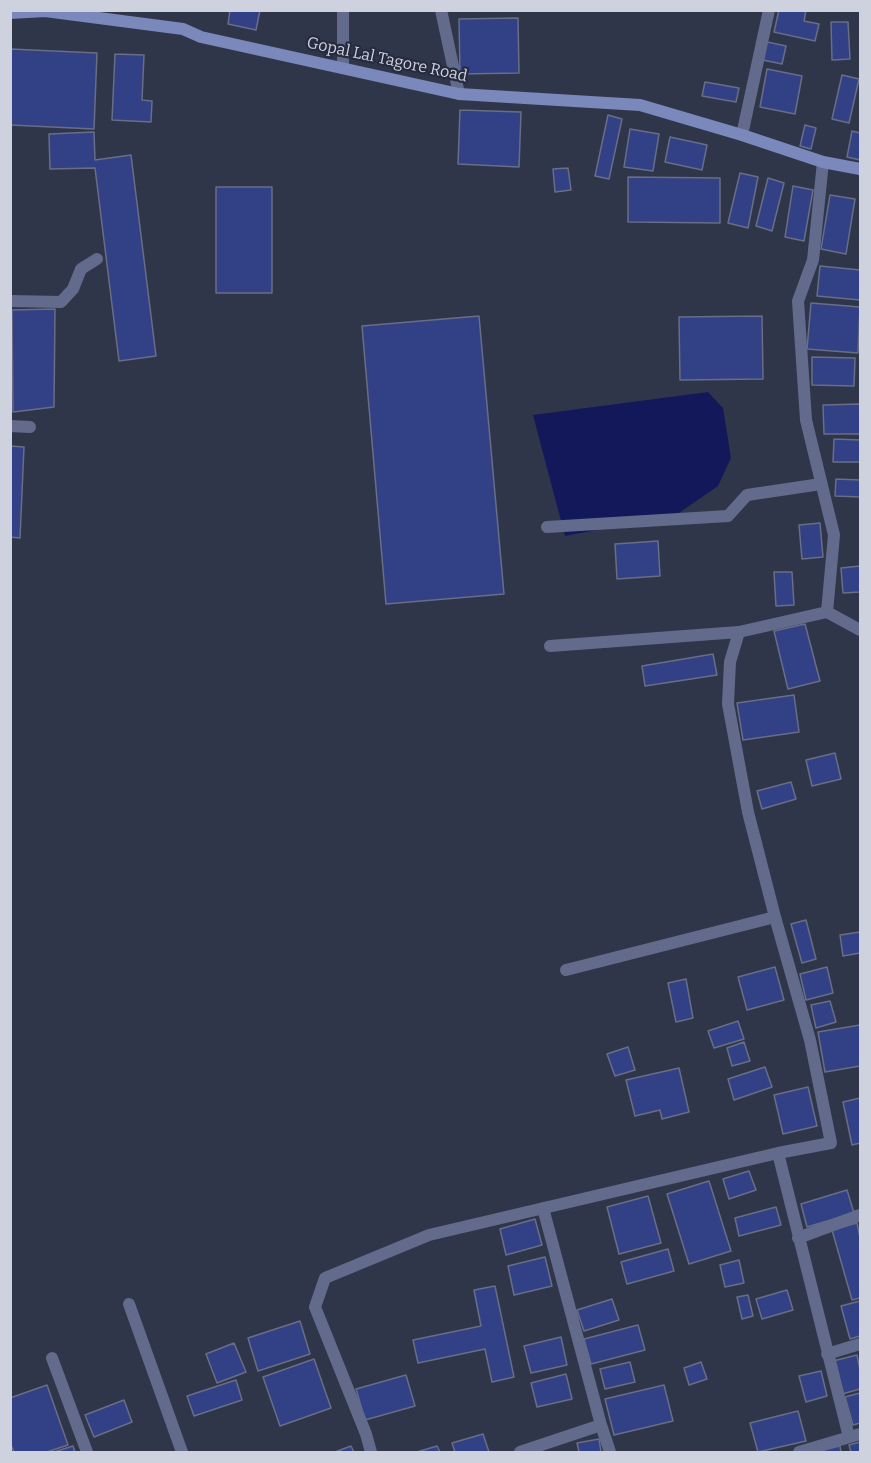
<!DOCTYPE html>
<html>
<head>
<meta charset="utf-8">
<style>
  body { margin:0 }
  #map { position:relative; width:871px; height:1463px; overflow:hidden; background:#30364a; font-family:Bitter,serif }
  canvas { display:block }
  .frame { position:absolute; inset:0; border:12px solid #ced2df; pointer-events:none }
</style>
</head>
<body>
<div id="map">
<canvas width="871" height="1463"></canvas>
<div class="frame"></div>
</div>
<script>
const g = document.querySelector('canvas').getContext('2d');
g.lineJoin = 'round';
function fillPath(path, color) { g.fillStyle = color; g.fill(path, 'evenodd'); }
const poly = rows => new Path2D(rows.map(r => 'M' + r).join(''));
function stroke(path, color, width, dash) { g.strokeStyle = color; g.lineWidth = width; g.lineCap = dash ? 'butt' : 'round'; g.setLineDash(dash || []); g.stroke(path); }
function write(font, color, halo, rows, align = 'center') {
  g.font = font + ' Bitter,serif'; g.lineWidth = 4.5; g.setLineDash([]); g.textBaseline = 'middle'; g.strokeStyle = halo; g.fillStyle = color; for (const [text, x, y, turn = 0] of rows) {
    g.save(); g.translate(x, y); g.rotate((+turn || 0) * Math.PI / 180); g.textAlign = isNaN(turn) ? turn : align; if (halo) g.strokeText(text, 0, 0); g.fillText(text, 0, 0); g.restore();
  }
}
const water = poly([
  [708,392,723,408,731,458,718,486,676,515,565,536,533,415]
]);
const building = poly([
  [230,10,260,10,256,30,228,24,230,10],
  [779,10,806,10,804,21,819,24,815,41,774,32,779,10],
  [518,18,519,73,460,74,459,19,518,18],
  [831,22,848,22,850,59,832,60,831,22],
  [767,42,786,46,782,64,763,60,767,42],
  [10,49,97,53,94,129,10,125,10,49],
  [115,54,144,55,142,100,152,101,151,122,112,120,115,54],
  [767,69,802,76,795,114,760,107,767,69],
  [842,75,859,79,849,123,832,119,842,75],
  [705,82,739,88,736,102,702,96,705,82],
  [460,110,521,112,519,167,458,164,460,110],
  [608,115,622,119,609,179,595,176,608,115],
  [805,125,816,128,811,149,800,146,805,125],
  [630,129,659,134,653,171,624,167,630,129],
  [852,131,860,133,860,160,847,157,852,131],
  [94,132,95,160,131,155,156,356,119,361,95,168,50,169,49,134,94,132],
  [670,137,707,145,702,170,665,162,670,137],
  [568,168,571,190,555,192,553,169,568,168],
  [740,173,758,177,748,228,728,223,740,173],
  [628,177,720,178,720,223,628,222,628,177],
  [768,178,784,183,772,231,756,226,768,178],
  [793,186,813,190,804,241,785,237,793,186],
  [216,187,272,187,272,293,216,293,216,187],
  [830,195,855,199,846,254,821,249,830,195],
  [820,266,860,270,860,300,817,296,820,266],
  [811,303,860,307,858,353,807,349,811,303],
  [55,309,54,407,13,412,12,310,55,309],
  [479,316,504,594,386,604,362,326,479,316],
  [762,316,763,379,680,380,679,317,762,316],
  [812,357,855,358,854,386,812,385,812,357],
  [860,404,860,434,824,434,823,405,860,404],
  [834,439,860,440,860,462,833,462,834,439],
  [10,446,24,447,20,538,10,537,10,446],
  [836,479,860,480,860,497,835,496,836,479],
  [820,523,823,557,802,559,799,525,820,523],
  [658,541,660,576,617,579,615,544,658,541],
  [860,566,860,592,843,593,841,568,860,566],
  [774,572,792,572,794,605,776,606,774,572],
  [805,624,820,681,788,689,774,631,805,624],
  [713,654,717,675,645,686,642,666,713,654],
  [794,695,799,732,743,740,737,703,794,695],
  [835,753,841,779,812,786,806,760,835,753],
  [791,782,796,799,762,809,757,791,791,782],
  [806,920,816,959,802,963,791,924,806,920],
  [860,932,860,953,843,956,840,935,860,932],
  [775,967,784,1000,747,1010,738,977,775,967],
  [827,967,833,993,806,1000,800,974,827,967],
  [686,979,693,1018,676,1022,668,983,686,979],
  [830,1001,836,1022,816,1028,811,1005,830,1001],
  [738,1021,744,1039,714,1048,708,1031,738,1021],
  [860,1025,860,1066,825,1072,818,1032,860,1025],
  [744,1042,750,1061,732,1066,727,1048,744,1042],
  [628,1047,635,1070,615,1076,607,1054,628,1047],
  [765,1067,772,1087,734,1100,728,1079,765,1067],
  [679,1068,689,1112,662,1119,660,1110,635,1116,626,1080,679,1068],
  [808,1087,817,1126,783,1134,774,1095,808,1087],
  [860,1098,860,1143,852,1145,843,1102,860,1098],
  [749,1171,756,1190,729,1199,723,1179,749,1171],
  [709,1181,731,1251,689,1264,667,1194,709,1181],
  [847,1190,854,1213,807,1227,801,1204,847,1190],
  [648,1196,661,1243,619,1254,607,1207,648,1196],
  [776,1207,781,1225,739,1236,735,1218,776,1207],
  [535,1219,542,1245,506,1255,500,1229,535,1219],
  [857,1223,860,1237,860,1298,852,1300,832,1230,857,1223],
  [668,1249,674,1271,627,1284,621,1262,668,1249],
  [545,1257,552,1286,514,1295,508,1266,545,1257],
  [739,1260,744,1283,725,1287,720,1265,739,1260],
  [495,1286,514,1377,492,1382,485,1349,418,1363,413,1340,481,1326,474,1290,495,1286],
  [787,1290,793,1310,762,1319,756,1299,787,1290],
  [748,1295,753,1316,742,1319,737,1297,748,1295],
  [612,1299,619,1320,584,1331,577,1310,612,1299],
  [860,1301,860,1336,850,1339,841,1306,860,1301],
  [300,1321,310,1354,258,1371,248,1338,300,1321],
  [638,1325,645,1350,591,1364,584,1339,638,1325],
  [561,1337,567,1365,531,1373,524,1346,561,1337],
  [234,1343,246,1372,217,1383,206,1354,234,1343],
  [857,1355,860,1370,860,1389,842,1394,833,1361,857,1355],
  [314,1359,331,1408,280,1426,263,1377,314,1359],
  [630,1362,635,1382,605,1389,600,1369,630,1362],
  [701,1362,707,1379,689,1385,684,1368,701,1362],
  [821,1371,827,1396,806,1402,799,1376,821,1371],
  [566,1374,572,1399,537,1407,531,1383,566,1374],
  [406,1375,415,1406,365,1420,356,1389,406,1375],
  [236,1380,242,1400,194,1416,187,1396,236,1380],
  [47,1385,68,1445,47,1452,14,1452,10,1443,10,1398,47,1385],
  [664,1385,673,1421,614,1435,605,1399,664,1385],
  [860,1393,860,1423,853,1425,845,1397,860,1393],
  [124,1400,132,1422,94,1437,85,1415,124,1400],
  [798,1411,806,1441,758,1452,750,1423,798,1411],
  [483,1434,489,1452,455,1452,452,1443,483,1434],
  [599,1439,601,1452,579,1452,577,1443,599,1439],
  [860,1442,860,1452,851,1452,849,1445,860,1442],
  [73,1446,75,1452,54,1452,73,1446],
  [351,1446,354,1452,335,1452,351,1446],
  [437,1446,440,1452,417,1452,437,1446],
  [840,1446,841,1452,815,1452,840,1446]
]);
const lane = poly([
  [10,301,61,302,73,289,81,269,97,259],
  [10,426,30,427]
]);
const street = poly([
  [441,10,459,94],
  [343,68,343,10],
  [742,135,769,10],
  [547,527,728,516,747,495,821,484],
  [827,612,860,630],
  [550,646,739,632],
  [566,970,775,917],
  [778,1153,849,1437],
  [543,1208,601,1425,610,1452],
  [798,1238,860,1215],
  [129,1304,182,1452],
  [827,1354,860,1344],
  [52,1358,87,1452],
  [371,1452,366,1434,315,1307,325,1278,429,1235,778,1153,831,1143,810,1040,775,917,748,812,728,704,730,662,739,632,827,612,834,535,806,420,798,301,813,260,823,162],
  [520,1452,601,1425],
  [799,1452,860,1434]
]);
const secondary = poly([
  [10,13,45,11,183,29,201,37,459,94,640,105,742,135,823,162,860,169]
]);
const streetNames = [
  ["Gopal Lal Tagore Road",387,60,12]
];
fillPath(water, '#13185b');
fillPath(building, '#324086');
stroke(building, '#686e85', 1.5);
stroke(lane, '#626b8c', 12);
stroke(street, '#626b8c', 12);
stroke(secondary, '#7a88bc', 12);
write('16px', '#ced2df', '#262b3f', streetNames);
</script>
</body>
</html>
